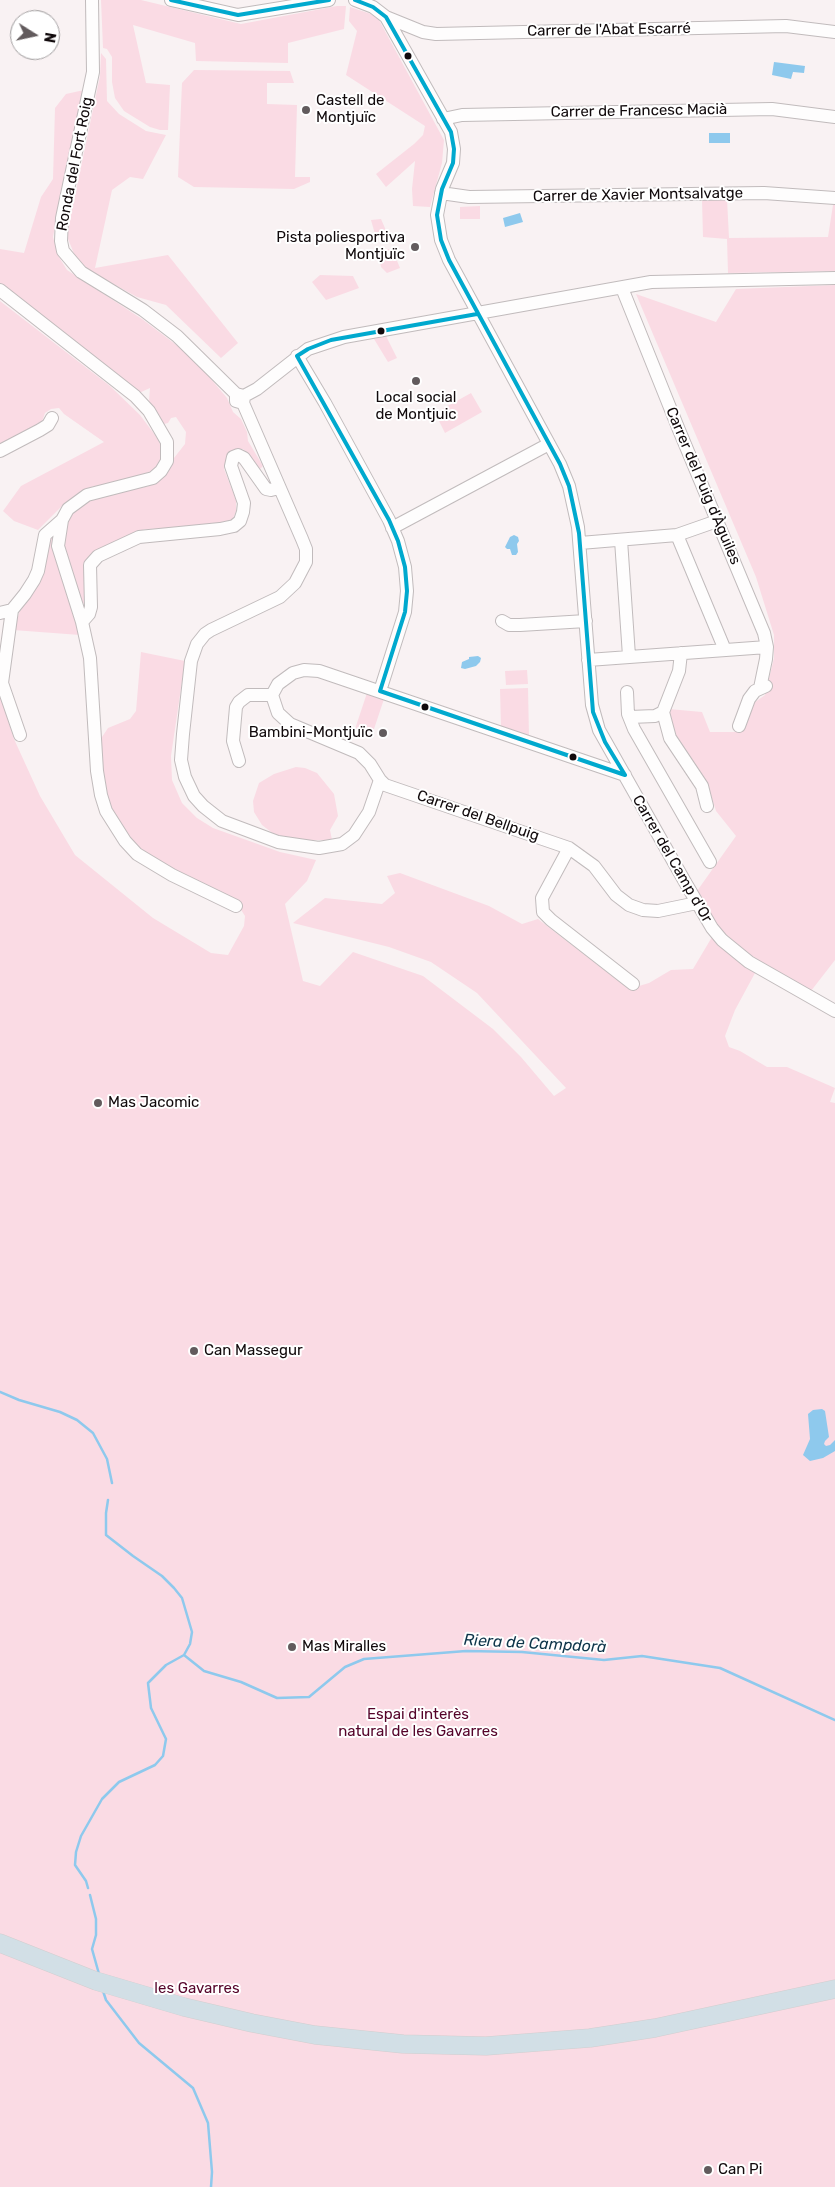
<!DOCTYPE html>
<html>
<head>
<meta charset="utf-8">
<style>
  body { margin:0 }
  #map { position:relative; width:835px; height:2187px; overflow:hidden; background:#f9f2f3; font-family:Rubik,sans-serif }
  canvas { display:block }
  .north { position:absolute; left:10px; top:10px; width:50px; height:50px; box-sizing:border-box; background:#fff; border:1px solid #a09d9e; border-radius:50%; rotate:100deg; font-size:14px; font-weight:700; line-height:20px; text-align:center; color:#110a0c }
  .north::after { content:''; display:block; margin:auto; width:18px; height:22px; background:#625b5d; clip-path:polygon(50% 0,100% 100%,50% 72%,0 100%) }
</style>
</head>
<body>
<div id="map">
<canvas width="835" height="2187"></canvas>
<div class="north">N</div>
</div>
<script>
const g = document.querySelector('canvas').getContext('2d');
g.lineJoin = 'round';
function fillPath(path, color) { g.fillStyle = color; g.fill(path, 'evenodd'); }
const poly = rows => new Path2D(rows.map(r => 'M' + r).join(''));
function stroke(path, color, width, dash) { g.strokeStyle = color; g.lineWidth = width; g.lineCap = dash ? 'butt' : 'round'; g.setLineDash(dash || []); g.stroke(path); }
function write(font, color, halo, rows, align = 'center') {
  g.font = font + ' Rubik,sans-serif'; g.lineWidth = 4; g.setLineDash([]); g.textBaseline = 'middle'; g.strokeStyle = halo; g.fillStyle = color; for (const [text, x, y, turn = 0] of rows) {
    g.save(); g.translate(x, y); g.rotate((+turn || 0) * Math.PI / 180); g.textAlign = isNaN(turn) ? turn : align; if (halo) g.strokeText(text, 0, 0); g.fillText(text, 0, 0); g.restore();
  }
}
const green = poly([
  [101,0,141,0,241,24,337,6,346,6,344,29,288,43,288,63,196,61,195,43,133,25,146,83,170,85,168,130,160,130,150,127,124,111,115,98,112,82,112,57,107,49,103,48],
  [350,7,371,14,379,20,444,140,442,163,430,207,413,206,412,189,415,161,386,187,376,174,414,144,423,135,425,126,346,75,357,31,349,21],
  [101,53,106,59,107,101,119,114,146,131,166,135,143,179,130,177,112,190,95,268,168,255,238,343,221,358,166,305,137,297,88,270,75,256,68,239,68,229,100,76],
  [194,70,290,71,294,83,267,83,267,104,297,105,295,177,310,177,310,182,294,189,194,187,178,177,182,83],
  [84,90,61,190,53,237,59,257,67,270,142,319,179,347,205,372,227,398,233,412,241,419,247,432,248,441,263,466,260,469,243,449,236,449,227,455,224,469,236,500,236,511,233,519,228,522,179,528,146,529,136,532,95,551,86,605,80,601,65,554,64,542,66,526,70,517,76,509,93,497,149,486,158,481,167,473,174,458,185,444,186,432,176,417,171,418,168,423,164,424,151,408,149,401,150,388,139,393,0,285,0,249,24,253,41,197,53,179,55,108,66,94],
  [727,199,729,238,828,237,833,205,835,205,835,271,728,273,727,239,703,237,702,200],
  [480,206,480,219,460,219,460,207],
  [381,219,391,242,375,234,371,220],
  [389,249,393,251,400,268,387,273,381,267,378,252],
  [320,275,353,276,359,288,326,300,312,282],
  [835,285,835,960,811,991,762,963,734,943,714,922,697,891,736,836,716,811,707,783,670,729,669,709,702,712,710,732,742,732,745,716,751,705,765,695,774,658,774,635,756,577,636,294,716,322,736,289],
  [0,301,110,386,140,415,158,439,162,449,161,461,152,471,131,479,91,487,65,503,38,530,14,521,3,511,21,486,104,442,64,414,59,408,51,409,45,413,41,425,0,446],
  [386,336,397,358,388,362,374,339],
  [471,393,482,412,445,433,435,413],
  [48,538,54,538,80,635,13,630,20,611,36,588],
  [141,652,185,661,171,756,172,780,182,803,197,818,213,828,280,852,316,860,307,881,285,904,303,981,320,986,353,952,423,976,493,1029,521,1057,554,1096,566,1088,477,993,431,962,389,947,293,923,325,898,382,904,395,893,387,876,400,873,489,906,522,924,538,919,629,989,649,983,671,970,693,969,712,937,730,955,755,973,735,1010,725,1036,729,1047,740,1051,767,1067,787,1067,835,1088,830,1102,835,1103,835,2187,0,2187,0,694,14,739,40,796,75,855,153,918,211,953,228,955,244,926,245,916,236,902,183,877,131,843,109,805,102,777,100,740,108,728,130,719,136,711],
  [527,670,528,684,506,685,505,671],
  [528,688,529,737,501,727,500,689],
  [367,693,384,699,372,735,355,729],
  [296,767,305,768,317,773,334,794,338,816,330,830,332,840,304,840,275,835,262,825,254,812,253,801,259,783,274,774]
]);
const water = poly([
  [774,62,805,66,804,73,793,72,791,79,772,75],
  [709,133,730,133,730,143,709,143],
  [520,213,523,222,505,227,503,218],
  [514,535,518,537,519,541,517,544,518,552,516,555,512,555,510,549,507,549,505,547,510,537],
  [478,656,481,658,480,662,476,666,465,669,461,668,462,662,469,659,469,657],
  [822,1409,825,1411,829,1437,825,1441,824,1444,826,1446,830,1445,835,1440,835,1451,823,1458,810,1461,803,1455,810,1439,808,1414,813,1410]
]);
const stream = poly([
  [0,1392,19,1400,60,1412,77,1420,93,1433,107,1459,112,1483],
  [184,1655,204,1671,241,1682,277,1698,309,1697,345,1667,364,1659,466,1651,522,1652,604,1660,642,1656,720,1668,835,1720],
  [88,1888,86,1881,75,1865,76,1852,81,1836,102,1799,119,1782,155,1765,163,1756,166,1739,151,1708,148,1683,166,1665,184,1655,190,1644,192,1632,182,1598,174,1588,162,1576,133,1556,106,1535,106,1513,108,1500],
  [90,1895,96,1919,96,1935,92,1949,99,1974],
  [103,1991,106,2000,139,2043,193,2088,208,2123,212,2172,211,2187]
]);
const minor = poly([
  [92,0,93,72,62,218,61,241,63,251,81,272,143,310,177,336,236,394],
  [171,0,238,15,329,0],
  [355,0,373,7,386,17,451,132,454,149,453,163,442,189,437,215,441,240,449,260,560,464,569,486,578,527,592,705,599,730,685,882,712,928,722,940,749,962,835,1011],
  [386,17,423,32,436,34,786,26,835,32],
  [443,119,462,115,772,109,835,117],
  [441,193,469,197,764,193,835,198],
  [622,288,679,430,764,633,767,647,766,659,760,688],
  [0,290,135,396,149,411,167,442,167,461,161,471,153,478,87,495,68,509,62,520,58,546,82,622,90,658,97,771,101,795,106,811,125,841,137,854,172,875,236,906],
  [297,356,325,403,389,520,398,541,405,567,407,591,405,612,380,691],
  [244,397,243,403,236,401,236,394,244,396,257,389,308,349,344,337,651,282,835,278],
  [243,403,302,539,306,549,306,562,295,583,280,597,211,630,205,634,197,644,191,661,183,734,181,760,185,777,194,796,203,806,222,821,278,842,319,848,342,844,354,835,369,812,380,780],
  [0,451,40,430,48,425,52,418],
  [392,528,549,444],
  [677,535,725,650],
  [621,540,629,656],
  [580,543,677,535,717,521],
  [0,613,12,610],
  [502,621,509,625,520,625,586,621],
  [82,622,89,614,91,607,90,565,98,556,139,537,220,529,234,526,240,521,243,512,244,503,231,466,233,457,238,455,244,458,266,489,271,490,279,488],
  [681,653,679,671,663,712,670,738,702,786,707,806],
  [588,660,767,647],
  [627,692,628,714,634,729,710,862],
  [630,717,655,716,663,712],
  [739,726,749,699,755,691,766,686],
  [20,735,2,683,12,610,25,594,34,580,38,571,45,535,62,520],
  [239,761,233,741,236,707,239,702,248,695,272,695],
  [625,775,319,671,304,670,293,673,278,684,272,695,278,713,290,724,359,753,370,764,380,780,385,785,569,848,594,866,616,895,629,905,643,910,658,911,697,903],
  [569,848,542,898,543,912,551,920,633,984]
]);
const highway = poly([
  [0,1943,96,1981,184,2007,252,2023,315,2035,403,2044,486,2046,590,2038,655,2028,835,1989]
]);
const bus1 = poly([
  [171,0,238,15,329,0],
  [355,0,373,7,386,17,451,132,454,149,453,163,442,189,437,215,441,240,449,260,560,464,569,486,579,533,593,712,605,742,625,775],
  [477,314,331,340,308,349,297,356,389,520,398,541,405,567,407,591,405,612,380,691,625,775]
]);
const markers = [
  [408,56,4.5,"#110a0c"],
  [306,110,5,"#625b5d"],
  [415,247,5,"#625b5d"],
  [381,331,4.5,"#110a0c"],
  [416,381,5,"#625b5d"],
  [425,707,4.5,"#110a0c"],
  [383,733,5,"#625b5d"],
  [573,757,4.5,"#110a0c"],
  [98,1103,5,"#625b5d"],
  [194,1351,5,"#625b5d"],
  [292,1647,5,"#625b5d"],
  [708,2170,5,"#625b5d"]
];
const streetNames = [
  ["Carrer de l'Abat Escarré",609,30,-1],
  ["Carrer de Francesc Macià",639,111,-1],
  ["Ronda del Fort Roig",75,164,-79],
  ["Carrer de Xavier Montsalvatge",638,195,-1],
  ["Carrer del Puig d'Àguiles",703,486,67],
  ["Carrer del Bellpuig",478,816,19],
  ["Carrer del Camp d'Or",672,859,60]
];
const poiNames = [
  ["Castell de",316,101],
  ["Montjuïc",316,118],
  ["Pista poliesportiva",405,238,"right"],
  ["Montjuïc",405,255,"right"],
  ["Local social",416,398,"center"],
  ["de Montjuic",416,415,"center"],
  ["Bambini-Montjuïc",373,733,"right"],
  ["Mas Jacomic",108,1103],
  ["Can Massegur",204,1351],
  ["Mas Miralles",302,1647],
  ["Can Pi",718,2170]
];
const parkNames = [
  ["Espai d'interès",418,1715],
  ["natural de les Gavarres",418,1732],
  ["les Gavarres",197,1989]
];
const waterNames = [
  ["Riera de Campdorà",535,1644,3]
];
fillPath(green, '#fadbe4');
fillPath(water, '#8ec9ed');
stroke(stream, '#8ec9ed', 2.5);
stroke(minor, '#c1bbbc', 14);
stroke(highway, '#d2cecf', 19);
stroke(minor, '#fefdfd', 12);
stroke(highway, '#d2dfe6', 18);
stroke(bus1, '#00a9ce', 4);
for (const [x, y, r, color] of markers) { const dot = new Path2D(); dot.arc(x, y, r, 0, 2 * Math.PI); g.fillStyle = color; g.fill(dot); stroke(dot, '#fff', 2); }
write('15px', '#110a0c', '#fff', streetNames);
write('15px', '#110a0c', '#fff', poiNames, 'left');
write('15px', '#55042a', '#fff', parkNames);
write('italic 16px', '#0e354a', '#fff', waterNames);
</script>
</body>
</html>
